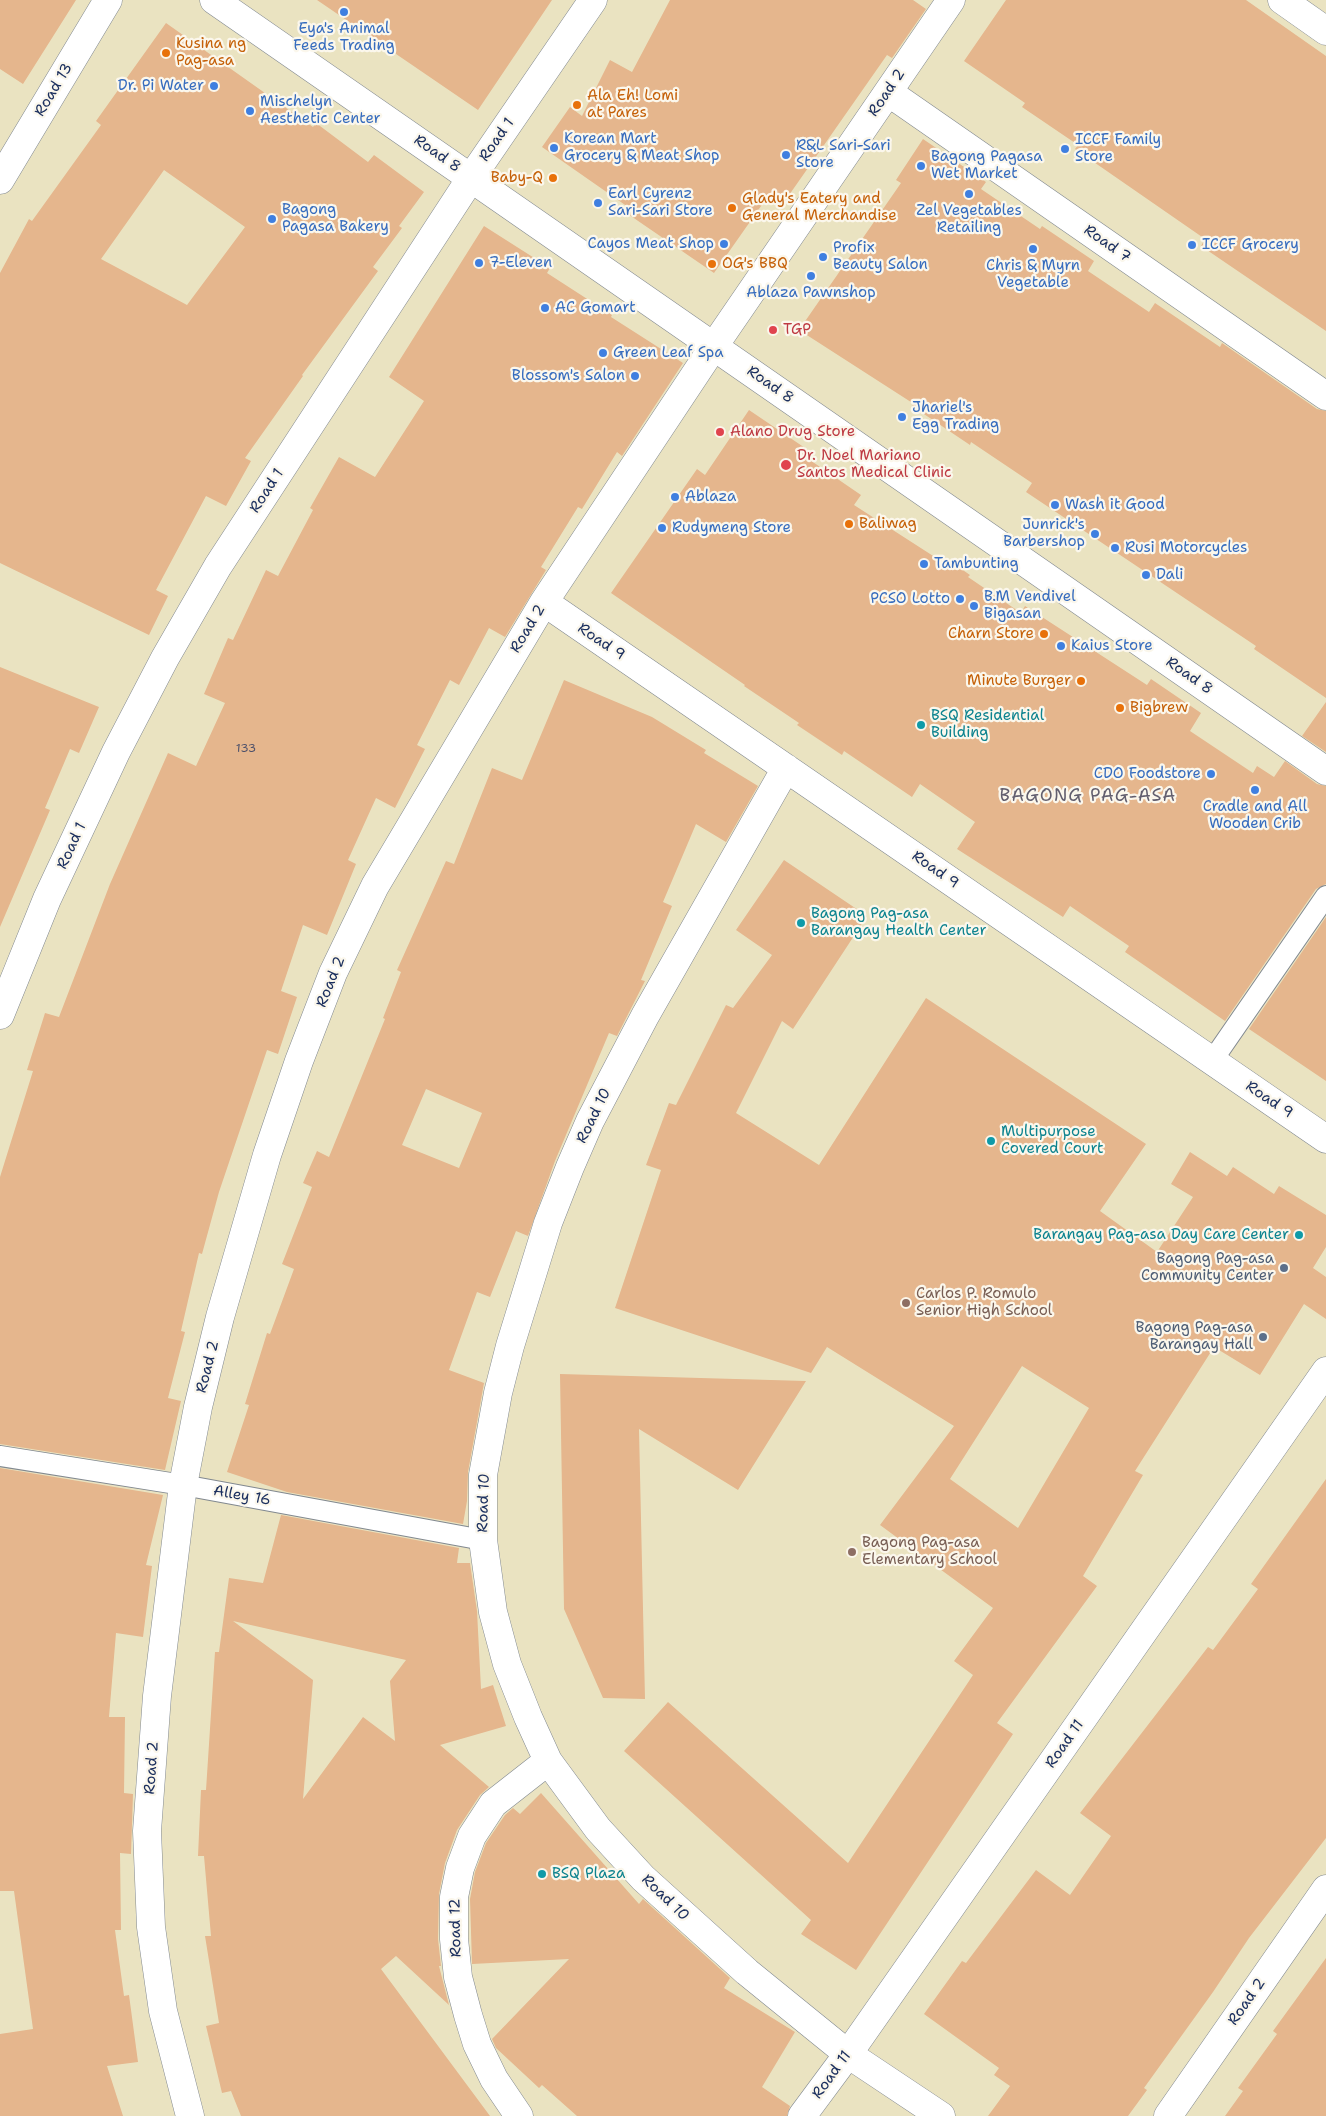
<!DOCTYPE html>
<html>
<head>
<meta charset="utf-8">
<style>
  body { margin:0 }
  canvas { display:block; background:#eae3c1 }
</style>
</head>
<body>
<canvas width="1326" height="2116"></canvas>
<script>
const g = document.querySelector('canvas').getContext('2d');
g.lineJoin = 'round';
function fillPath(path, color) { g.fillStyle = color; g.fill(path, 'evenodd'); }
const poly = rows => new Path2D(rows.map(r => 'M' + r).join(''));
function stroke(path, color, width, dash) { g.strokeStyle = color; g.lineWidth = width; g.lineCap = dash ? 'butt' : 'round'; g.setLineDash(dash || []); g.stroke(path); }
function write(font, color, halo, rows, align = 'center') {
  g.font = font + ' "Shantell Sans",sans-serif'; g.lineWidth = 4.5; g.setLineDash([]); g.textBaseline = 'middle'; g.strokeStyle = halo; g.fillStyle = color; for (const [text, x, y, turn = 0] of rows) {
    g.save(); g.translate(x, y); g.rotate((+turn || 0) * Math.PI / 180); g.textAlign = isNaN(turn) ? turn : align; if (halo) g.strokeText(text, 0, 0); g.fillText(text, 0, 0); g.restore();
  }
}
const building = poly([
  [0,0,76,0,23,84,0,69],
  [317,0,552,0,478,110],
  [670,0,913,0,926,9,892,58,887,55,780,208,766,199,714,273,625,212,628,207,542,147,570,107,582,116,610,60,632,72],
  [1006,0,1246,0,1326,56,1326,331,1201,246,1205,239,1075,149,1078,145,1022,107,1025,103,964,61],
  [166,23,313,127,316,123,368,162,374,155,424,192,399,226,402,228,373,267,378,271,302,375,303,376,245,458,251,461,226,506,206,496,156,590,168,596,149,635,0,563,0,273,29,219,32,221,101,125,96,121],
  [164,170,245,227,187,305,101,259],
  [923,139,986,182,981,189,1040,229,1042,226,1094,261,1088,271,1149,312,1155,303,1220,347,1222,343,1317,409,1326,411,1326,698,1254,649,1256,646,1026,492,1032,483,971,442,970,445,912,406,914,404,799,330,901,183,896,180],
  [484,226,550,268,547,273,612,315,611,317,683,363,622,456,617,452,582,509,578,507,541,567,546,570,505,637,489,628,459,685,450,680,417,745,425,749,395,808,376,798,348,860,356,864,327,935,303,925,281,991,297,997,278,1054,267,1050,219,1192,202,1254,199,1253,181,1331,185,1332,168,1398,181,1401,165,1470,0,1444,0,1177,33,1071,27,1070,45,1013,59,1017,110,884,168,753,196,766,225,703,204,694,228,638,233,640,266,570,278,576,313,510,310,508,339,457,375,477,424,401,389,377],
  [749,410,811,452,807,458,861,495,854,505,941,561,944,557,970,575,968,577,1021,613,1025,606,1147,685,1151,679,1201,713,1190,731,1253,773,1257,766,1274,777,1285,761,1317,784,1326,786,1326,884,1316,889,1225,1021,1125,952,1129,946,1070,906,1063,917,957,849,975,822,920,784,912,797,844,751,842,755,797,725,799,723,744,686,745,685,611,593,697,469,705,475],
  [0,667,99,707,79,753,70,749,45,808,50,810,0,927],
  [564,680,652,717,706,750,704,753,758,786,726,842,696,824,663,902,672,906,641,980,645,981,617,1036,609,1033,555,1161,528,1236,516,1231,490,1297,477,1292,449,1370,484,1383,468,1472,467,1501,463,1524,287,1492,227,1472,249,1405,245,1404,267,1333,270,1334,294,1269,282,1264,312,1187,303,1183,317,1151,329,1157,385,1019,383,1018,401,972,397,970,446,861,454,864,492,768,522,780],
  [426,1089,482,1113,459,1168,402,1145],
  [1326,702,1326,752,1302,736],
  [784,860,867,916,793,1029,782,1021,736,1113,819,1165,926,998,1146,1144,1100,1211,1157,1252,1193,1197,1171,1184,1190,1152,1227,1176,1233,1167,1274,1194,1279,1186,1326,1215,1326,1247,1313,1268,1326,1277,1326,1319,1304,1304,1260,1375,1214,1347,1135,1471,1143,1475,1083,1576,1097,1586,997,1723,1013,1734,856,1970,801,1934,811,1920,624,1751,668,1702,848,1863,973,1675,954,1661,993,1608,880,1525,954,1426,827,1347,811,1373,615,1308,661,1170,646,1165,669,1103,676,1105,726,1005,733,1008,772,955,736,930],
  [1022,1366,1089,1408,1018,1528,950,1479],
  [1326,917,1326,1081,1249,1029],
  [560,1374,806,1381,738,1490,639,1429,645,1699,603,1698,564,1609],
  [0,1468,163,1495,146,1565,152,1566,143,1637,116,1633,109,1717,125,1717,124,1793,133,1794,131,1854,120,1853,121,1930,115,1930,124,1996,129,1995,138,2062,107,2066,123,2116,0,2116,0,2034,33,2029,14,1891,0,1891],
  [1326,1479,1326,1838,1249,1938,1213,1992,1144,2088,1147,2090,1128,2116,988,2116,1010,2086,994,2075,999,2068,924,2014,962,1961,966,1963,1036,1870,1070,1895,1111,1836,1080,1813,1208,1647,1213,1650,1258,1589,1251,1584],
  [281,1515,459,1548,457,1563,470,1563,477,1611,481,1689,493,1685,506,1726,440,1745,489,1787,480,1795,457,1830,445,1863,439,1894,438,1939,441,1966,439,1966,449,2005,396,1956,381,1969,490,2116,241,2116,231,2091,222,2093,206,2026,219,2023,205,1936,211,1936,204,1856,198,1856,201,1790,206,1790,215,1652,219,1652,229,1578,263,1583],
  [233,1621,406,1660,390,1681,395,1741,363,1717,303,1799,313,1680],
  [541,1793,639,1904,643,1899,730,1978,724,1988,795,2032,762,2087,790,2106,787,2116,577,2116,542,2085,539,2088,496,2048,492,2039,569,1959,472,1964,470,1899,475,1872,486,1843,505,1815,513,1808,520,1814],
  [1326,1958,1326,2116,1225,2116,1243,2091,1238,2088,1277,2034,1273,2031]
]);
const service = poly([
  [1212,1061,1326,896],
  [0,1456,183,1485,483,1540]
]);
const minor = poly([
  [1282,0,1326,31],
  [888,92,1326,396],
  [0,180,108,0],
  [544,602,1326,1139],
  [786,768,645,1016,590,1121,570,1167,548,1223,510,1346,498,1393,483,1475,483,1540,493,1612,507,1664,528,1717,548,1761,598,1829,643,1878,747,1972,848,2054,941,2116],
  [0,1015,47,899,116,752,165,658,218,566,471,178,593,0],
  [190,2116,163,2011,151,1927,147,1831,157,1696,183,1485,198,1407,220,1317,267,1155,299,1061,333,973,375,886,544,602,714,346,951,0],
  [519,2116,494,2079,477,2044,468,2015,458,1977,454,1939,454,1897,460,1868,472,1836,493,1804,548,1761],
  [802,2116,848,2054,1326,1371],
  [1168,2116,1326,1889]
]);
const tertiary = poly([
  [214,0,1326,771]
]);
const markers = [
  [344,12,5,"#3f7fe0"],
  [166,53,5,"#e8710a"],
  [214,86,5,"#3f7fe0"],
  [577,105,5,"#e8710a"],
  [250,111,5,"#3f7fe0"],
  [554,148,5,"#3f7fe0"],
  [1065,149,5,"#3f7fe0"],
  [786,155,5,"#3f7fe0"],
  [921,166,5,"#3f7fe0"],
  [553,178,5,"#e8710a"],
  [969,194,5,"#3f7fe0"],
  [598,203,5,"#3f7fe0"],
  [732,208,5,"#e8710a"],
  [272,219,5,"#3f7fe0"],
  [724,244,5,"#3f7fe0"],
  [1192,245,5,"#3f7fe0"],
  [1033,249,5,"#3f7fe0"],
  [823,257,5,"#3f7fe0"],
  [479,263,5,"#3f7fe0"],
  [712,264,5,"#e8710a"],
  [811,276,5,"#3f7fe0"],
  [545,308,5,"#3f7fe0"],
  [773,330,5,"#e0444e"],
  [603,353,5,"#3f7fe0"],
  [635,376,5,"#3f7fe0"],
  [902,417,5,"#3f7fe0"],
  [720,432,5,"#e0444e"],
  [786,465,6,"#e0444e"],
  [675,497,5,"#3f7fe0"],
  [1055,505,5,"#3f7fe0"],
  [849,524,5,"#e8710a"],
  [662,528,5,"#3f7fe0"],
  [1095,534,5,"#3f7fe0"],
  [1115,548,5,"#3f7fe0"],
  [924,564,5,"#3f7fe0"],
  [1146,575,5,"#3f7fe0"],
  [960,599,5,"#3f7fe0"],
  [974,606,5,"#3f7fe0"],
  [1044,634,5,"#e8710a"],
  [1061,646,5,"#3f7fe0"],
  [1081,681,5,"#e8710a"],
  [1120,708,5,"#e8710a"],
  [921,725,5,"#0f9aa8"],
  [1211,774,5,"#3f7fe0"],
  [1255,790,5,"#3f7fe0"],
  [801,923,5,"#0f9aa8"],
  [991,1141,5,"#0f9aa8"],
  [1299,1235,5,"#0f9aa8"],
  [1284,1268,5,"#5c6f8a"],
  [906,1303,5,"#8d6e63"],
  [1263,1337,5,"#5c6f8a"],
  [852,1552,5,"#8d6e63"],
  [542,1874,5,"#0f9aa8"]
];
const numberNames = [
  ["133",246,749]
];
const shopNames = [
  ["Eya's Animal",344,29,"center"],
  ["Feeds Trading",344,46,"center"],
  ["Dr. Pi Water",204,86,"right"],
  ["Mischelyn",260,102],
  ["Aesthetic Center",260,119],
  ["Korean Mart",564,139],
  ["Grocery & Meat Shop",564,156],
  ["ICCF Family",1075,140],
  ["Store",1075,157],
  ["R&L Sari-Sari",796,146],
  ["Store",796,163],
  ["Bagong Pagasa",931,157],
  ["Wet Market",931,174],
  ["Earl Cyrenz",608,194],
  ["Sari-Sari Store",608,211],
  ["Bagong",282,210],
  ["Pagasa Bakery",282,227],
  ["Zel Vegetables",969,211,"center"],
  ["Retailing",969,228,"center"],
  ["Cayos Meat Shop",714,244,"right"],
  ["ICCF Grocery",1202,245],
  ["Profix",833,248],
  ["Beauty Salon",833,265],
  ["7-Eleven",489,263],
  ["Chris & Myrn",1033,266,"center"],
  ["Vegetable",1033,283,"center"],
  ["Ablaza Pawnshop",811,293,"center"],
  ["AC Gomart",555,308],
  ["Green Leaf Spa",613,353],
  ["Blossom's Salon",625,376,"right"],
  ["Jhariel's",912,408],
  ["Egg Trading",912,425],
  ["Ablaza",685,497],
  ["Wash it Good",1065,505],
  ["Junrick's",1085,525,"right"],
  ["Barbershop",1085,542,"right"],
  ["Rudymeng Store",672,528],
  ["Rusi Motorcycles",1125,548],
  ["Tambunting",934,564],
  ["Dali",1156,575],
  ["B.M Vendivel",984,597],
  ["Bigasan",984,614],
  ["PCSO Lotto",950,599,"right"],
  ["Kaius Store",1071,646],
  ["CDO Foodstore",1201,774,"right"],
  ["Cradle and All",1255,807,"center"],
  ["Wooden Crib",1255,824,"center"]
];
const foodNames = [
  ["Kusina ng",176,44],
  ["Pag-asa",176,61],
  ["Ala Eh! Lomi",587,96],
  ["at Pares",587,113],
  ["Baby-Q",543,178,"right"],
  ["Glady's Eatery and",742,199],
  ["General Merchandise",742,216],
  ["OG's BBQ",722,264],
  ["Baliwag",859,524],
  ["Charn Store",1034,634,"right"],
  ["Minute Burger",1071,681,"right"],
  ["Bigbrew",1130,708]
];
const streetNames = [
  ["Road 13",54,90,-59],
  ["Road 2",887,93,-56],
  ["Road 1",497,140,-55],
  ["Road 8",437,154,35],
  ["Road 7",1107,244,35],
  ["Road 8",770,385,35],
  ["Road 1",267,491,-57],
  ["Road 2",528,629,-59],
  ["Road 9",601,642,34],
  ["Road 8",1189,676,35],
  ["Road 1",72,846,-65],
  ["Road 9",935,870,35],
  ["Road 2",331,982,-68],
  ["Road 9",1269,1100,34],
  ["Road 10",594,1116,-64],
  ["Road 2",208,1367,-76],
  ["Alley 16",242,1496,10],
  ["Road 10",484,1503,-88],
  ["Road 11",1065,1744,-55],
  ["Road 2",152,1768,-86],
  ["Road 10",665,1898,44],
  ["Road 12",456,1928,-91],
  ["Road 2",1247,2002,-55],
  ["Road 11",832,2075,-54]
];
const healthNames = [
  ["TGP",783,330],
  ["Alano Drug Store",730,432],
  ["Dr. Noel Mariano",797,456],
  ["Santos Medical Clinic",797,473]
];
const cultureNames = [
  ["BSQ Residential",931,716],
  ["Building",931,733],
  ["Bagong Pag-asa",811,914],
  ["Barangay Health Center",811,931],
  ["Multipurpose",1001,1132],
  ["Covered Court",1001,1149],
  ["Barangay Pag-asa Day Care Center",1289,1235,"right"],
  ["BSQ Plaza",552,1874]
];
const serviceNames = [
  ["Bagong Pag-asa",1274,1259],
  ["Community Center",1274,1276],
  ["Bagong Pag-asa",1253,1328],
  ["Barangay Hall",1253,1345]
];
const educationNames = [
  ["Carlos P. Romulo",916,1294],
  ["Senior High School",916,1311],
  ["Bagong Pag-asa",862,1543],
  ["Elementary School",862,1560]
];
const quarterNames = [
  ["BAGONG PAG-ASA",1088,796]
];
fillPath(building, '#e5b68d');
stroke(service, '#828990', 22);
stroke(minor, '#828990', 29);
stroke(tertiary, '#828990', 29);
stroke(service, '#fff', 20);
stroke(minor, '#fff', 28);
stroke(tertiary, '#fff', 28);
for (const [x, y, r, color] of markers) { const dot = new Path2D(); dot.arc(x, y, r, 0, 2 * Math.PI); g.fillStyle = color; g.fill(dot); stroke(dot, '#fbf7ec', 2); }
write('12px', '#4e516a', null, numberNames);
write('15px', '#366cbe', '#fbf7ec', shopNames, 'left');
write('15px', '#c56008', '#fbf7ec', foodNames, 'left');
write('15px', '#1b2f5e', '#fbf7ec', streetNames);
write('15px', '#be3a42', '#fbf7ec', healthNames, 'left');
write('15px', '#0d838f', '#fbf7ec', cultureNames, 'left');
write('15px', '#4e5e75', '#fbf7ec', serviceNames, 'right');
write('15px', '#785e54', '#fbf7ec', educationNames, 'left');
g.letterSpacing = '1px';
write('18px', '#625e6e', '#fbf7ec', quarterNames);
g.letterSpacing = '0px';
</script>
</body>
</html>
